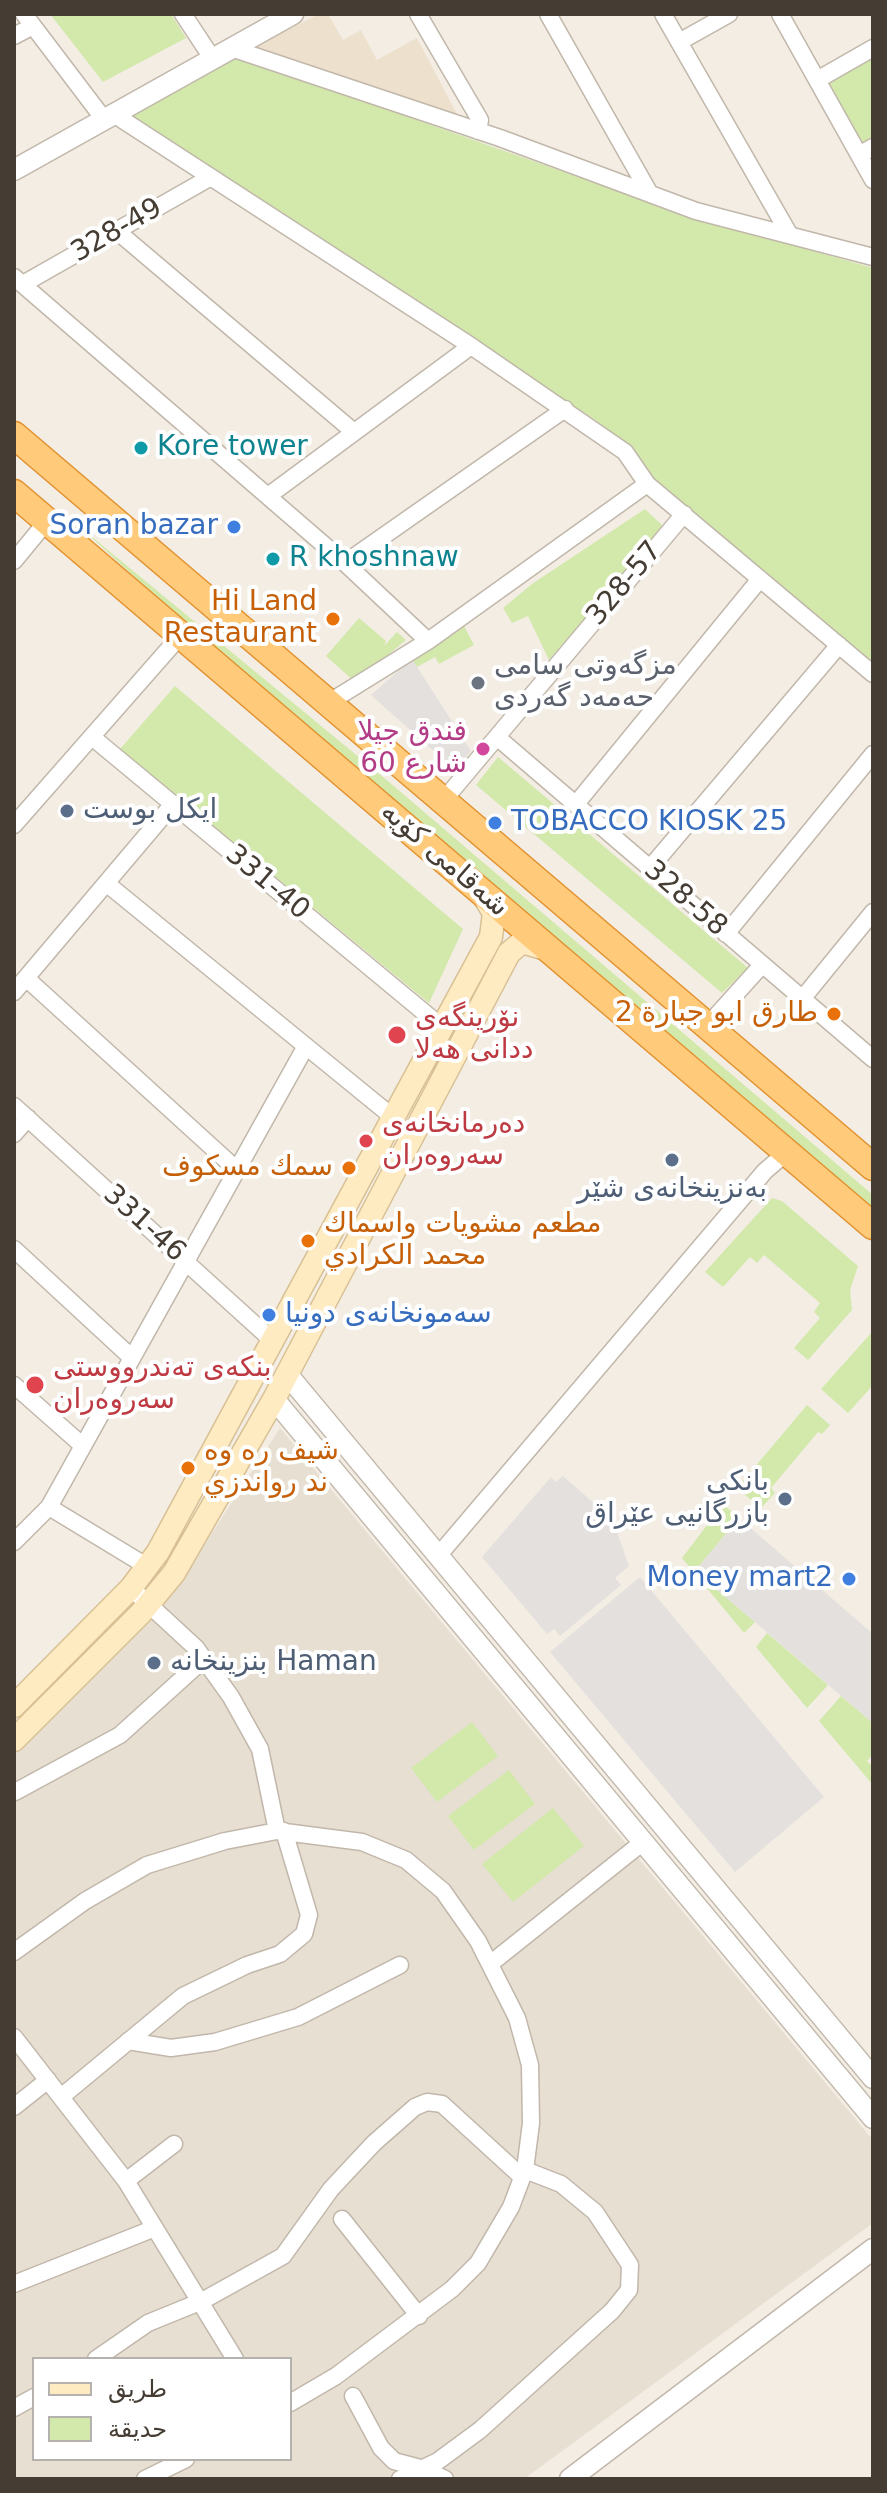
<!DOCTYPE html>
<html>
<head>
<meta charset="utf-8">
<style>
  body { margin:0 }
  #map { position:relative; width:887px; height:2493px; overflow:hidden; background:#f3ede4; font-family:"DejaVu Sans",Cairo,sans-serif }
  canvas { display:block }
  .frame { position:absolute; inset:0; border:16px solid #453d34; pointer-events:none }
  .legend { position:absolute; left:32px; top:2357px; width:260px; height:104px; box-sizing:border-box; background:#fff; border:2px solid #b5b1ae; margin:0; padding:10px 14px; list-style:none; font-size:24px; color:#453d34 }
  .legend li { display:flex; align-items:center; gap:16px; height:40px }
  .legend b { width:40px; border:2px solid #b5b1ae }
</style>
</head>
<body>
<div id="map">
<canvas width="887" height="2493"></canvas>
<div class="frame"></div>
<ul class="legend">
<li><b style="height:10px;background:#ffebc2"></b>طريق</li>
<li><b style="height:22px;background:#d2e9ab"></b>حديقة</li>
</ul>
</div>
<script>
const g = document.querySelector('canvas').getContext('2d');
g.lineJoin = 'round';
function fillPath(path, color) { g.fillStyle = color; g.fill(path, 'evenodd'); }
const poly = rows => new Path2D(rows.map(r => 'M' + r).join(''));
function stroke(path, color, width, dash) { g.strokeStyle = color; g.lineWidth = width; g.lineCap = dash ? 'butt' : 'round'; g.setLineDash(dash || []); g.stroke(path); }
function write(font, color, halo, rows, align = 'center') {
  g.font = font + ' "DejaVu Sans",Cairo,sans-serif'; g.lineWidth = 8; g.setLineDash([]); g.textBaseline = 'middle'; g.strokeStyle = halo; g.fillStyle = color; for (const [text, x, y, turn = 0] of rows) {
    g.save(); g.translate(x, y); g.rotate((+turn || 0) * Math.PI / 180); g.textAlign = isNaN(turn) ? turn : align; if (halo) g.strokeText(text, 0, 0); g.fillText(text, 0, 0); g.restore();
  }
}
const residential = poly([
  [280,1428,873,2140,873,2223,524,2479,14,2479,14,1752,199,1553],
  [34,2359,290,2359,290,2459,34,2459]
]);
const education = poly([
  [319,14,328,14,343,40,361,30,377,60,417,38,458,116,255,47]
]);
const green = poly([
  [50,14,171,14,186,38,103,82],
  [230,54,680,213,873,268,873,668,644,481,642,464,597,421,125,113],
  [873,57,873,138,862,144,826,83],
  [645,509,664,527,549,660,528,616,512,623,503,608,532,584],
  [80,527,389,782,873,1195,873,1212,174,613],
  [359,618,386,641,384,646,397,632,406,640,355,682,326,656],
  [463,624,474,645,439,664,435,657,417,667,412,659],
  [175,686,463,929,429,1003,120,749],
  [498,757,748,968,722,993,476,785],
  [772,1198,782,1201,858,1266,850,1290,852,1310,808,1360,794,1348,820,1318,814,1312,820,1303,764,1255,757,1263,750,1257,723,1287,705,1272],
  [873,1331,873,1385,848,1413,821,1389],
  [807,1405,830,1425,822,1434,818,1432,771,1488,775,1493,761,1508,737,1488],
  [723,1504,739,1518,695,1571,755,1622,744,1633,682,1558],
  [767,1633,828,1685,807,1708,756,1647],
  [841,1696,873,1723,873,1754,867,1761,873,1767,873,1785,819,1721],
  [472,1722,498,1756,437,1802,411,1768],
  [509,1770,535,1804,474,1850,448,1816],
  [553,1808,584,1846,513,1902,482,1864]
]);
const parking = poly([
  [412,659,471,751,455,770,371,695],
  [563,1476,621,1527,618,1535,629,1566,615,1578,621,1585,560,1636,554,1629,547,1634,482,1557,551,1477,556,1482],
  [739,1518,873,1634,873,1723,695,1571],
  [640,1577,824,1797,735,1872,550,1652]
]);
const minor = poly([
  [24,14,103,118],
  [183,14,212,58],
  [418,14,480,120,478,131],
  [548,14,650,194],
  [663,14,788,232],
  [780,14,873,180],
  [14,36,33,26],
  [679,42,729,14],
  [231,48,500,138,696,211,873,257],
  [817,80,873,48],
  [112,113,471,346,625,452,647,484,873,674],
  [859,155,873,147],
  [118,232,354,432],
  [14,277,345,563,428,641],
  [23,284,211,177],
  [268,496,471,346],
  [14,561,47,521],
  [345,563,565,409],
  [328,703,428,641,647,484],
  [92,737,443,1028],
  [498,738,873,1059],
  [443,801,684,514],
  [576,804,760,579],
  [14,825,181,635],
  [650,868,839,645],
  [106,883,394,1118],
  [726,934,873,754],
  [26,978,237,1170],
  [14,992,173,804],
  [802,999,873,912],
  [707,1026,762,965],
  [14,1106,274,1342],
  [14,1134,28,1118],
  [14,1249,132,1358],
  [14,1385,83,1446],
  [49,1507,148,1567],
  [14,1542,49,1507,306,1046],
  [438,1556,765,1171,786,1153],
  [131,1588,196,1648,231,1697,260,1749,277,1831],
  [15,1792,120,1735,204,1659],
  [14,1952,85,1901,147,1865,225,1841,277,1831,362,1842,406,1860,443,1891,478,1941,517,2018,530,2065,531,2123,525,2170,511,2207,478,2263,452,2289,336,2376,290,2403],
  [490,1964,643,1842],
  [14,2037,126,2181,235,2359],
  [128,2041,171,2048,215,2042,298,2017,400,1965],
  [61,2097,183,1996,247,1965,280,1954,304,1934,309,1915,284,1831],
  [14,2107,48,2080],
  [126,2181,174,2144],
  [342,2219,419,2316],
  [14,2284,155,2228],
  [96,2359,148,2323,202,2301,283,2256,331,2189,374,2143,415,2107,427,2102,442,2104,522,2177],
  [353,2396,381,2448,394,2461,424,2469,445,2479],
  [14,2408,34,2397],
  [145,2479,186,2459],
  [400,2479,438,2461,480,2430,612,2311,629,2290,630,2265,595,2212,561,2184,525,2170]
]);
const tertiary = poly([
  [14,170,293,14],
  [287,1374,873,2078],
  [274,1399,873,2118],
  [570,2479,873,2249]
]);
const secondary = poly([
  [14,1706,131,1588,158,1552,491,937,494,913,483,895],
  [14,1740,141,1613,174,1573,274,1399,509,953,522,942,546,949]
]);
const trunk = poly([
  [14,435,873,1167],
  [14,493,873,1226]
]);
const markers = [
  [141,448,8,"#0f9aa8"],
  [234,527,8,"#3f7fe0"],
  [273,559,8,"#0f9aa8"],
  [333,619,8,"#e8710a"],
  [478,683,8,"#6b7280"],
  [483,749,8,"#d1479c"],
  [67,811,8,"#5c6f8a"],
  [495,823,8,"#3f7fe0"],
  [834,1014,8,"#e8710a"],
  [397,1035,10,"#e0444e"],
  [366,1141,8,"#e0444e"],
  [672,1160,8,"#5c6f8a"],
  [349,1168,8,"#e8710a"],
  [308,1241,8,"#e8710a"],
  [269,1315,8,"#3f7fe0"],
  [35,1385,10,"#e0444e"],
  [188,1468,8,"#e8710a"],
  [785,1499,8,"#5c6f8a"],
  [849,1579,8,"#3f7fe0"],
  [154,1663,8,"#5c6f8a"]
];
const streetNames = [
  ["328-49",117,231,-30],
  ["328-57",625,584,-50],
  ["شەقامی کۆیە",444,860,41],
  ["331-40",267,883,40],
  ["328-58",685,899,41],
  ["331-46",144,1224,42]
];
const cultureNames = [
  ["Kore tower",157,448],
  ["R khoshnaw",289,559]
];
const shopNames = [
  ["Soran bazar",218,527],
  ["TOBACCO KIOSK 25",511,823,"left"],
  ["سەمونخانەی دونیا",285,1315,"left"],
  ["Money mart2",833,1579]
];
const foodNames = [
  ["Hi Land",317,603],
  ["Restaurant",317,635],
  ["طارق ابو جبارة 2",818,1014],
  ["سمك مسكوف",333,1168],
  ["مطعم مشويات واسماك",324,1225,"left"],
  ["محمد الكرادي",324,1257,"left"],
  ["شيف ره وه",204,1452,"left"],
  ["ند رواندزي",204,1484,"left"]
];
const worshipNames = [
  ["مزگەوتی سامی",494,667],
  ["حەمەد گەردی",494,699]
];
const hotelNames = [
  ["فندق جيلا",467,733],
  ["شارع 60",467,765]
];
const serviceNames = [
  ["ايكل بوست",83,811],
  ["بەنزینخانەی شێر",672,1190,"center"],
  ["بانکی",769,1483,"right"],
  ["بازرگانیی عێراق",769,1515,"right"],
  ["بنزینخانە Haman",170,1663]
];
const healthNames = [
  ["نۆرینگەی",415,1019],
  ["ددانی هەلا",415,1051],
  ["دەرمانخانەی",382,1125],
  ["سەروەران",382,1157],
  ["بنکەی تەندرووستی",53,1369],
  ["سەروەران",53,1401]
];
fillPath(residential, '#e7dfd2');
fillPath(education, '#ede1ce');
fillPath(green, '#d2e9ab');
fillPath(parking, '#e3e0dd');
stroke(minor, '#c1b7aa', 19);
stroke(tertiary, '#c1b7aa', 23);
stroke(secondary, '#d8c094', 25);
stroke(trunk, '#e2912f', 29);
stroke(minor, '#fff', 16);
stroke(tertiary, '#fff', 20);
stroke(secondary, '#ffebc2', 22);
stroke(trunk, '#ffca7a', 26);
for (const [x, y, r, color] of markers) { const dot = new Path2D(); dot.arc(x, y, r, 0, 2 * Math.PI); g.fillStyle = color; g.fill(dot); stroke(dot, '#fff', 3); }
write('28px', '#453d34', '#fff', streetNames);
write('28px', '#0d838f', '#fff', cultureNames, 'left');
write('28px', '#366cbe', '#fff', shopNames, 'right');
write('28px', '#c56008', '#fff', foodNames, 'right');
write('28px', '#5b616d', '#fff', worshipNames, 'left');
write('28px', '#b23c85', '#fff', hotelNames, 'right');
write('28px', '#4e5e75', '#fff', serviceNames, 'left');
write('28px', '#be3a42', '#fff', healthNames, 'left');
</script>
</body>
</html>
